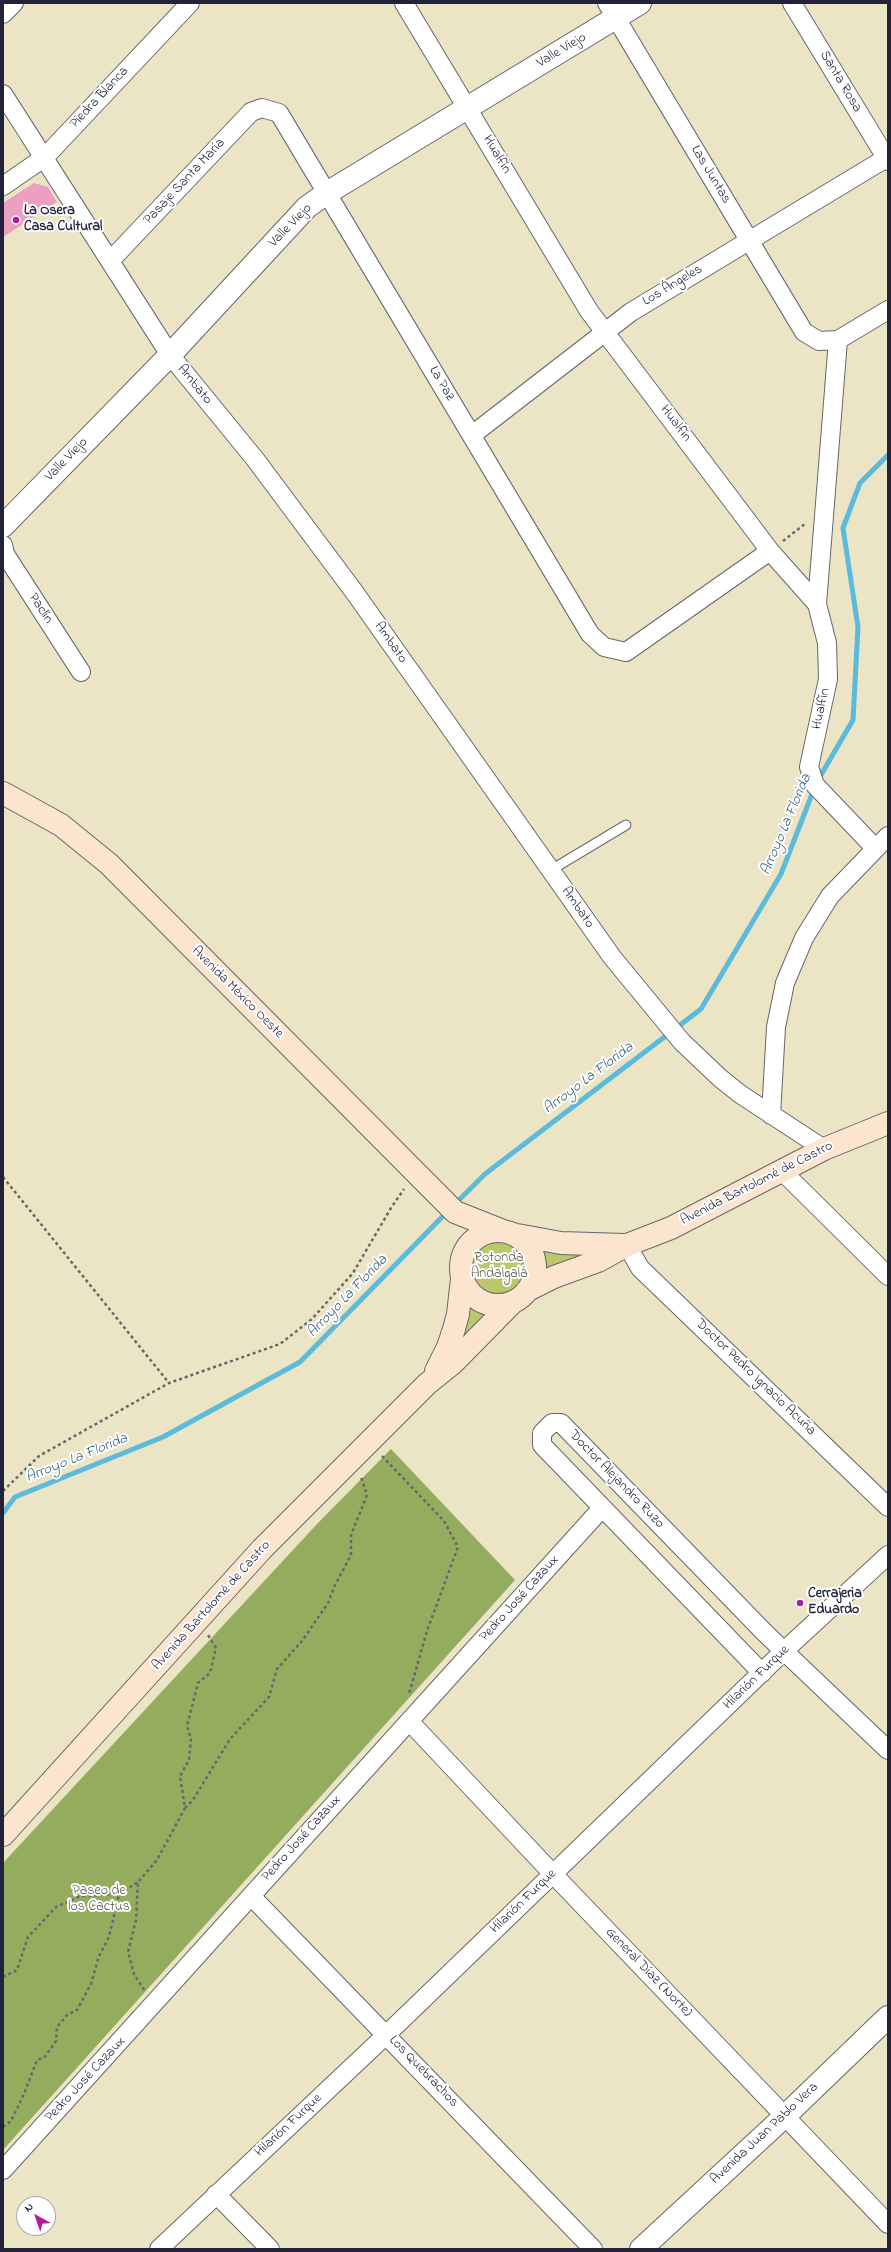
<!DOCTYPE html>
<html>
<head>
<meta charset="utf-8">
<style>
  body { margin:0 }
  #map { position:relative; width:891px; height:2252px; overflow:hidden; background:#ebe4c5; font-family:"Indie Flower",sans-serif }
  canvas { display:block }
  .frame { position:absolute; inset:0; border:4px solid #22223b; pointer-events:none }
  .north { position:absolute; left:16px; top:2196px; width:40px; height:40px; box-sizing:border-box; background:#fff; border:1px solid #a7a7b1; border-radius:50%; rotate:320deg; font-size:11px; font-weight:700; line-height:16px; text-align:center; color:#22223b }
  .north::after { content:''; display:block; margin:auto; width:14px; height:18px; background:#b5179e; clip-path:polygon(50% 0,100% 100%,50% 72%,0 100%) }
</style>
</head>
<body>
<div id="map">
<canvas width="891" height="2252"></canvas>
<div class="frame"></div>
<div class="north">N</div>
</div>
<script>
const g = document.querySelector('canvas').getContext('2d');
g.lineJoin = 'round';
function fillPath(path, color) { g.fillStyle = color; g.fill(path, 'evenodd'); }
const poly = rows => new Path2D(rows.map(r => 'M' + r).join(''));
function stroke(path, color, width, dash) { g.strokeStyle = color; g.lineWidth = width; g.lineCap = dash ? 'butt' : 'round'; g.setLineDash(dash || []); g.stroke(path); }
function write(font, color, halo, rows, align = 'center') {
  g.font = font + ' "Indie Flower",sans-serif'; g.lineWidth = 4; g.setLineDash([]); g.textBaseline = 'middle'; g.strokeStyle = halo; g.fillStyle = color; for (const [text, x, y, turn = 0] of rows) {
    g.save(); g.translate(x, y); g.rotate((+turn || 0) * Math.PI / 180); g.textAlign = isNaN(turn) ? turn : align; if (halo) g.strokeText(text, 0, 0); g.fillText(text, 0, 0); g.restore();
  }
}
const green = poly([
  '471 1267a28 28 0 1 1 56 0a28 28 0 1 1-56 0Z',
  [544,1250,595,1253,546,1273],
  [469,1305,487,1315,460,1343]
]);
const forest = poly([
  [391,1449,515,1580,3,2150,3,1863,317,1524]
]);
const stream = poly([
  [818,780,853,720,858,627,843,528,860,483,888,455],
  [455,1204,485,1174,701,1009,781,874,814,789],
  [3,1513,15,1497,163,1437,300,1362,448,1211]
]);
const building = poly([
  [34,183,48,187,57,202,3,237,3,203]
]);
const path = poly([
  [783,541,806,523],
  [3,1177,169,1383],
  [382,1456,444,1521,458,1547,427,1631,409,1694],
  [3,1491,39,1456,169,1383,280,1344,312,1319,353,1273,391,1208,404,1189],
  [185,1808,193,1800,230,1739,269,1697,277,1669,302,1641,328,1603,335,1585,351,1555,351,1535,367,1495,361,1477],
  [3,1977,17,1970,28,1937,56,1907,81,1896,119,1894],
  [144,1990,134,1974,128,1952,136,1920,138,1882,157,1860,185,1808,180,1776,189,1760,191,1739,187,1726,198,1683,210,1673,216,1648,208,1635],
  [3,2127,11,2121,24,2094,37,2060,44,2058,56,2041,57,2027,67,2015,77,2010,91,1984,99,1956,109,1937,119,1894,138,1882]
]);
const service = poly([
  [551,870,626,825]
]);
const minor = poly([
  [404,3,589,311,770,551,817,604,827,643,828,679,809,767,815,785,875,848],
  [607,3,804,332,819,341,838,340,888,310],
  [792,3,888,161],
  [3,14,14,3],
  [3,94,170,355,255,459,355,593,612,957,682,1042,720,1078,740,1094,824,1149],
  [3,186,45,157,190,3],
  [110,261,251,112,262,108,279,113,590,634,604,647,626,652,770,551],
  [472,435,631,312,888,157],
  [3,545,5,554,81,672],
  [817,604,838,340],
  [771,1115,776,1027,785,983,804,938,830,896,888,836],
  [782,1171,888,1276],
  [627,1245,640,1268,888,1507],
  [762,1673,542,1445,542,1433,552,1423,561,1423,765,1633,888,1750],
  [409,1721,553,1874,888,2224],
  [251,1896,593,2249],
  [3,2170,602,1508],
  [216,2194,270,2249],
  [159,2249,387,2034,785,1650,888,1555]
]);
const tertiary = poly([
  [3,526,170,355,307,207,327,193,640,3],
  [641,2249,785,2116,888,2017]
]);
const secondary = poly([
  [3,793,61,825,109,864,455,1212,503,1231],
  '461 1268a37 37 0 1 1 74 0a37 37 0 1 1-74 0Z',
  [517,1235,561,1243,624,1245],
  [528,1290,554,1277,598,1261,627,1245,671,1228,824,1149,888,1123],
  [436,1371,448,1347,454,1329,458,1314,462,1279],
  [3,1835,262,1549,427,1384,452,1364,513,1302]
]);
const markers = [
  [16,220,4,"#b5179e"],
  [800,1603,4,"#b5179e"]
];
const streetNames = [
  ["Valle Viejo",562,51,-31],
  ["Santa Rosa",840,82,59],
  ["Piedra Blanca",100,98,-47],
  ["Hualfín",496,155,59],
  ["Las Juntas",710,175,59],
  ["Pasaje Santa María",185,182,-47],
  ["Valle Viejo",291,226,-46],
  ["Los Ángeles",673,286,-31],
  ["La Paz",441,384,59],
  ["Ambato",194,385,51],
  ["Hualfín",675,424,53],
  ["Valle Viejo",67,460,-46],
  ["Paclín",40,609,57],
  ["Ambato",390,643,55],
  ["Hualfín",822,709,-78],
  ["Ambato",577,908,55],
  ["Avenida México Oeste",237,993,45],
  ["Avenida Bartolomé de Castro",757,1184,-27],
  ["Doctor Pedro Ignacio Acuña",755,1378,44],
  ["Doctor Alejandro Ruzo",616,1480,46],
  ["Pedro José Cazaux",520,1599,-48],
  ["Avenida Bartolomé de Castro",212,1606,-48],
  ["Hilarión Furque",757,1678,-44],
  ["Pedro José Cazaux",302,1839,-48],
  ["Hilarión Furque",524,1902,-44],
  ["General Díaz (Norte)",648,1973,46],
  ["Los Quebrachos",423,2072,46],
  ["Pedro José Cazaux",86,2080,-47],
  ["Hilarión Furque",289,2126,-43],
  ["Avenida Juan Pablo Vera",765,2134,-43]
];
const poiNames = [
  ["La Osera",24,212],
  ["Casa Cultural",24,228],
  ["Cerrajeria",808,1595],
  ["Eduardo",808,1611]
];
const parkNames = [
  ["Rotonda",499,1259],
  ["Andalgalá",499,1275],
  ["Paseo de",99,1892],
  ["los Cactus",99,1908]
];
const waterNames = [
  ["Arroyo La Florida",787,825,-67],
  ["Arroyo La Florida",589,1079,-37],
  ["Arroyo La Florida",348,1297,-46],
  ["Arroyo La Florida",77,1459,-22]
];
fillPath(green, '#bbc86a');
fillPath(forest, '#94ac5e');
stroke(stream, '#5cbadb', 5);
fillPath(building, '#ed9fc3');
stroke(service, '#68666b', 11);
stroke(minor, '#68666b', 20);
stroke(tertiary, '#68666b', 24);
stroke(secondary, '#68666b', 24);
stroke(path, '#68666b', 2.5, [3, 3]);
stroke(service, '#fff', 9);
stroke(minor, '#fff', 18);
stroke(tertiary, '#fff', 22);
stroke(secondary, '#fce5cf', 22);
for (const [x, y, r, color] of markers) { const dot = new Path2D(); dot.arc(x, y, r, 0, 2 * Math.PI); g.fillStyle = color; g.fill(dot); stroke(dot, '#fff', 1.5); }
write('14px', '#22223b', '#fff', streetNames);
write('bold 14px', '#22223b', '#fff', poiNames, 'left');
write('14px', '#585c4b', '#fff', parkNames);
write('italic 15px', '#395f7b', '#fff', waterNames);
</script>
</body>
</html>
